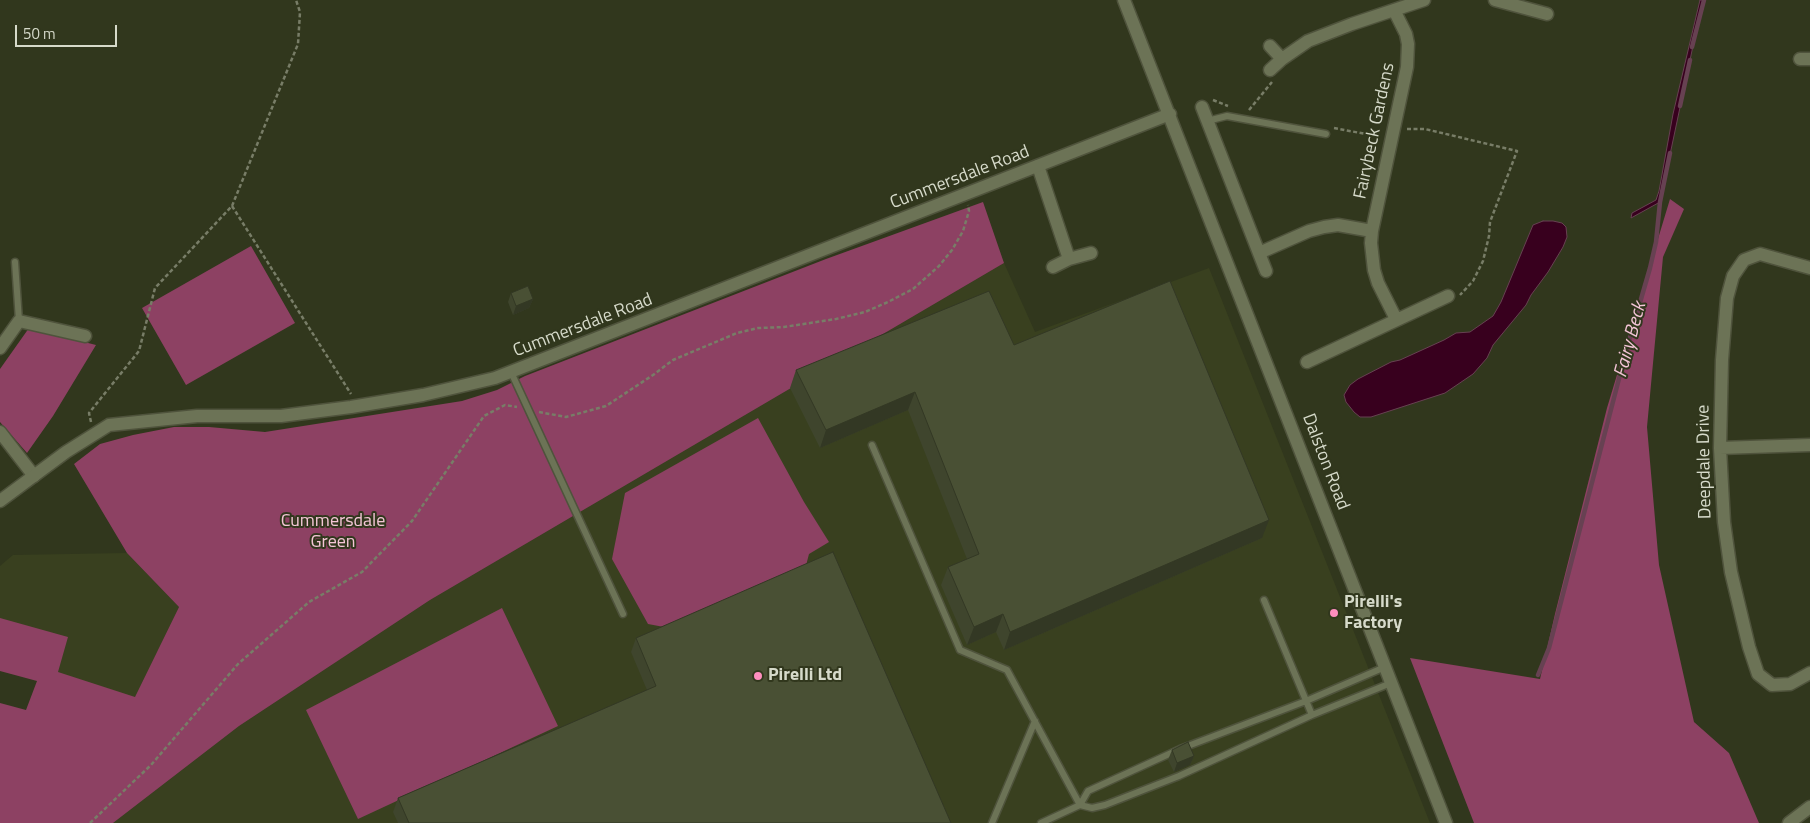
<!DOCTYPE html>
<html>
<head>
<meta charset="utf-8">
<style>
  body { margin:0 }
  #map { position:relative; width:1810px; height:823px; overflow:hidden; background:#31371d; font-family:"Titillium Web",sans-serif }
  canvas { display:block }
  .scale { position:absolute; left:15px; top:25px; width:102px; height:22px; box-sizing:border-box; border:2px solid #d6daca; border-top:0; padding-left:6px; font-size:15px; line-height:18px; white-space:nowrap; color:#d6daca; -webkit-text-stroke:4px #31371d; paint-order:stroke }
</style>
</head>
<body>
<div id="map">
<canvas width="1810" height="823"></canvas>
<div class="scale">50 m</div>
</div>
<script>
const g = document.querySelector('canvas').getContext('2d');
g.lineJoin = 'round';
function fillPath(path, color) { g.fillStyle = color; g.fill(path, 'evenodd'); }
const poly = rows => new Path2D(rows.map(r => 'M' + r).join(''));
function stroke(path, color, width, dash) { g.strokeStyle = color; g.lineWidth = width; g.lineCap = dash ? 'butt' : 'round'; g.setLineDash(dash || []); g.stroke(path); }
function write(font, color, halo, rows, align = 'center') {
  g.font = font + ' "Titillium Web",sans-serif'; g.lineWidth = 4; g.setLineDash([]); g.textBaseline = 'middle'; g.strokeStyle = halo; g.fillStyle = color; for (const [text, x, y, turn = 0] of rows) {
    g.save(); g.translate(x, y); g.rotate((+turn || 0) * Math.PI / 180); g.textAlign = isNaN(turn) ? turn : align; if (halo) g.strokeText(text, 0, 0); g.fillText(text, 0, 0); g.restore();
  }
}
const built = poly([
  [1004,263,1035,332,1209,268,1430,823,113,823,239,726,430,600],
  [127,553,179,607,135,698,0,655,0,566,13,555]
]);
const green = poly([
  [1670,199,1684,209,1663,257,1647,427,1659,565,1694,722,1729,753,1759,823,1474,823,1410,658,1540,679,1555,614,1607,408],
  [983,202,1004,263,430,600,239,726,113,823,0,823,0,703,26,710,37,681,0,671,0,618,68,637,58,672,135,697,179,607,127,553,74,464,100,444,133,435,174,427,209,427,265,432,462,401,497,390,525,376,826,259],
  [251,246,295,323,186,385,142,308],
  [29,328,96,345,53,416,27,453,0,422,0,369],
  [758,418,804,502,829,542,809,554,803,577,680,630,648,624,612,559,625,493],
  [502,608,558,726,358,819,306,710]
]);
const water = poly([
  [1700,0,1704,0,1697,27,1660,202,1631,218,1632,213,1656,200,1659,191,1673,114,1700,0],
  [1543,221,1553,221,1562,223,1566,227,1567,237,1563,247,1548,272,1531,295,1526,305,1493,345,1487,358,1473,374,1445,393,1371,417,1360,417,1354,412,1346,402,1344,395,1350,385,1358,379,1391,362,1400,360,1444,340,1456,333,1470,332,1493,316,1501,302,1533,225,1543,221]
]);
const stream = poly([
  [1692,47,1704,0],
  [1680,106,1690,60],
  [1538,675,1549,648,1628,344,1650,268,1656,242,1660,202,1670,153]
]);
const path = poly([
  [1213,100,1228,106],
  [1249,110,1272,82],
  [1334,128,1371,135,1380,135],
  [1407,129,1425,129,1517,151,1490,222,1489,236,1483,261,1473,281,1460,295],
  [232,206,351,394],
  [539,412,566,417,606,406,653,375,673,360,737,333,758,328,784,327,836,319,865,312,888,302,913,289,939,266,952,250,963,231,969,211,968,205],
  [91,422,89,413,139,351,155,288,232,206,298,44,300,12,296,0],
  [90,823,151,765,238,664,309,602,362,572,412,521,484,416,505,405,517,407]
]);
const lane = poly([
  [1207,121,1227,116,1326,134],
  [15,262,19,321],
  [511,372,623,614],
  [872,445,960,650,1007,670,1080,805],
  [1264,600,1312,715],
  [1080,805,1088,791,1180,749,1306,701,1385,667],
  [992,823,1035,721],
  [1041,823,1080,805,1092,808,1105,805,1179,776,1312,715,1391,683]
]);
const street = poly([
  [1495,0,1547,14],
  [1394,10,1406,34,1408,44,1407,67,1372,231,1371,243,1374,270,1378,283,1396,319],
  [1270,46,1282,59,1270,70],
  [1282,59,1308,41,1352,24,1424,0],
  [1800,59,1810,59],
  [1202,107,1266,271],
  [1038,166,1069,259],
  [1259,253,1309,231,1324,227,1338,225,1372,231],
  [1053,267,1069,259,1091,253],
  [1810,268,1760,254,1744,260,1733,276,1727,298,1722,360,1720,448,1724,522,1731,572,1749,647,1758,674,1772,685,1790,684,1810,673],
  [0,348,19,321,85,336],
  [1307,362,1448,296],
  [0,432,34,476],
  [1720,448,1810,445],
  [1789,823,1810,807]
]);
const secondary = poly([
  [1124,0,1446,823],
  [0,501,66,452,109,425,197,416,281,416,351,407,423,395,495,378,1170,114]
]);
const wall = poly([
  [511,293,533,299,529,308,513,315,508,302],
  [1014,345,1262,538,1004,650,996,632,967,645,941,585,948,567,967,559,908,410,820,448,790,388,796,370],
  [636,638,951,823,398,823,393,812,398,798,647,690,631,652],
  [1172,750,1194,756,1190,765,1174,772,1168,760]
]);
const shadedWall = poly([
  [533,299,529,308,513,315,516,306],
  [915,392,908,410,820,448,826,430],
  [1269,520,1262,538,1004,650,1010,632],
  [1003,614,996,632,967,645,974,627],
  [1194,756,1190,765,1174,772,1177,763]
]);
const building = poly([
  [1170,281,1269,520,1010,632,1003,614,974,627,948,567,979,554,915,392,826,430,796,370,989,291,1014,345,1170,281],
  [528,286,533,299,516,306,511,293,528,286],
  [833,552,951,823,409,823,398,798,656,686,636,638,833,552],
  [1188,742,1194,756,1177,763,1172,750,1188,742]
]);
const markers = [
  [1334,613,5,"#fe8ebe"],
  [758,676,5,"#fe8ebe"]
];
const streetNames = [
  ["Fairybeck Gardens",1375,131,-78],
  ["Cummersdale Road",960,178,-21],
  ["Cummersdale Road",583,326,-21],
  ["Dalston Road",1325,462,69],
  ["Deepdale Drive",1705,462,-91]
];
const parkNames = [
  ["Cummersdale",333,522],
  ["Green",333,543]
];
const poiNames = [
  ["Pirelli's",1344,603],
  ["Factory",1344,624],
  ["Pirelli Ltd",768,676]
];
const waterNames = [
  ["Fairy Beck",1631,340,-75]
];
fillPath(built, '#39401f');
fillPath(green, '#8d4163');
fillPath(water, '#38001e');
stroke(water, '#674152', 1);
stroke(stream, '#674152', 4.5);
stroke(lane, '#4f533c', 9);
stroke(street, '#4f533c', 15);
stroke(secondary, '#4f533c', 15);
stroke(path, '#787d67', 2.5, [4, 2.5]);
stroke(lane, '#6c7356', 6);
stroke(street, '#6c7356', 12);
stroke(secondary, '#6c7356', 12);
fillPath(wall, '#3f452d');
fillPath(shadedWall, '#333824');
fillPath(building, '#495034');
stroke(building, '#333824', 1);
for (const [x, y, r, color] of markers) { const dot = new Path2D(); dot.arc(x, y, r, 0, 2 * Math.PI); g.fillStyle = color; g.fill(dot); stroke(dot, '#31371d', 2); }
write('18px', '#d6daca', '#31371d', streetNames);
write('18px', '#f5c6d7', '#31371d', parkNames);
write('bold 18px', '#d6daca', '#31371d', poiNames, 'left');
write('italic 19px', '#f4c5d7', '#31371d', waterNames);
</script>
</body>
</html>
